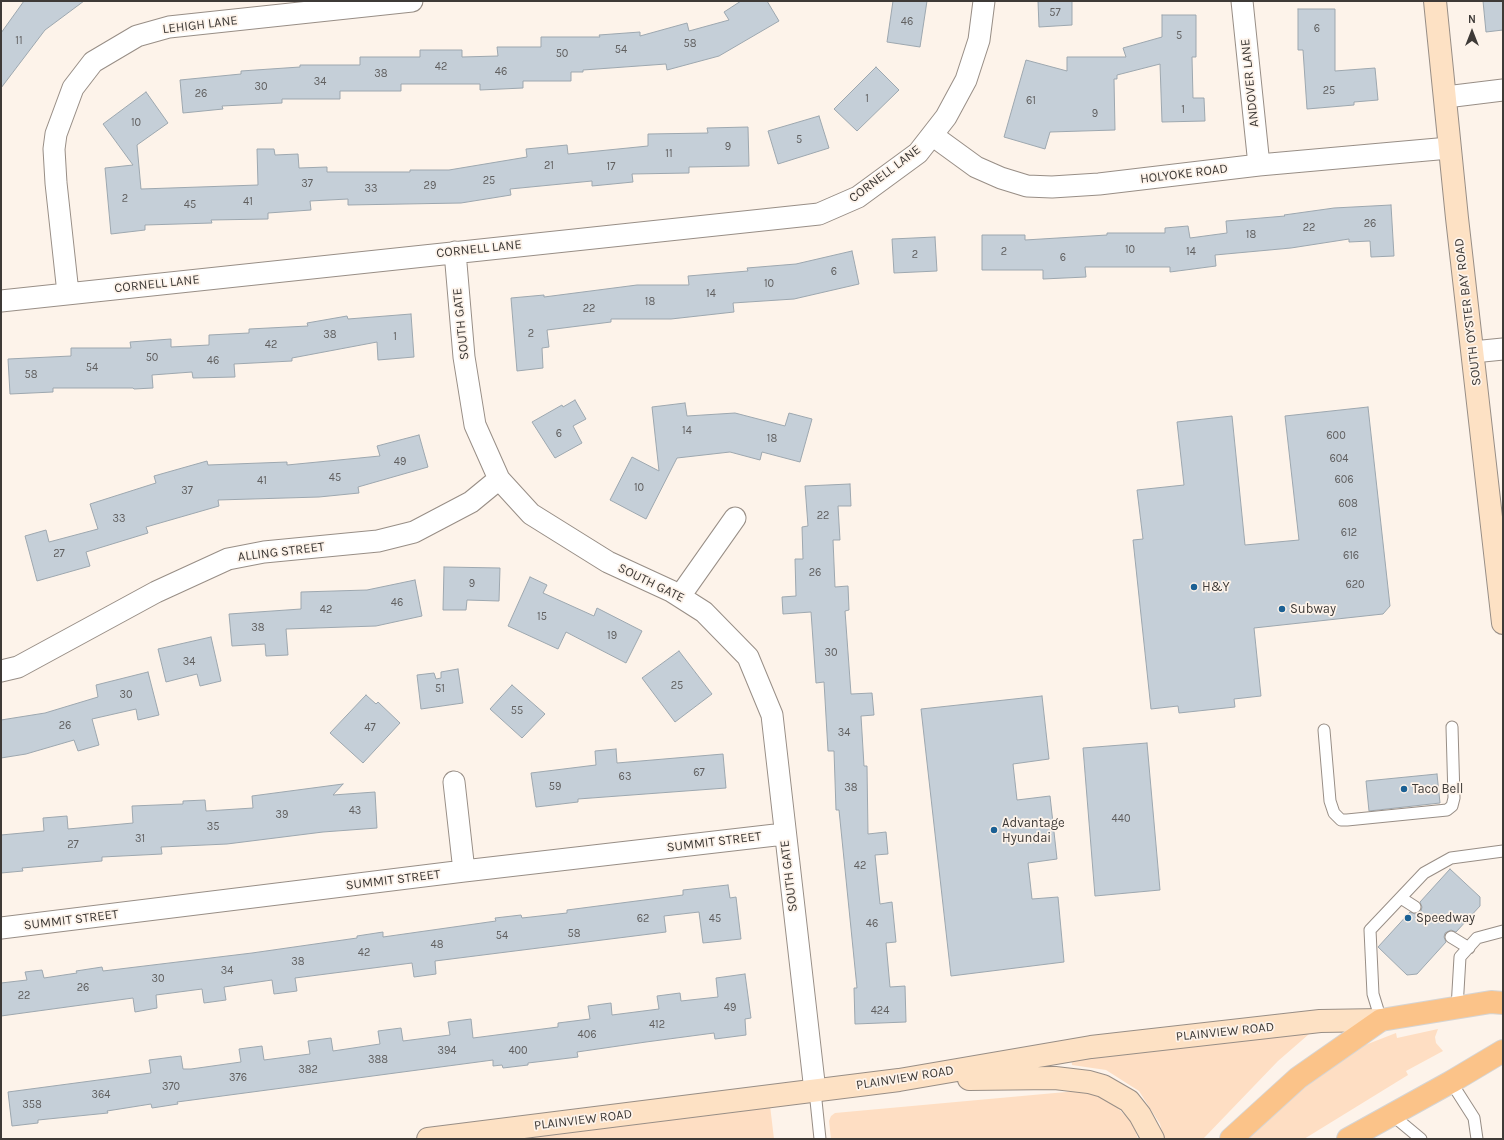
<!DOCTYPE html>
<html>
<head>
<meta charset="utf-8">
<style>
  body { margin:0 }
  #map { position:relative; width:1504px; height:1140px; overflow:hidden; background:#fdf3ea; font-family:Karla,sans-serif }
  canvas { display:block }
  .frame { position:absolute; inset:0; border:2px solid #3e3a37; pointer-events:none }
  .north { position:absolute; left:1452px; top:12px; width:40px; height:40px; -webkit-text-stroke:3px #fdf3ea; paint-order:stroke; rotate:0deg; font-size:11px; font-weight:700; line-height:16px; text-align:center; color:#3e3a37 }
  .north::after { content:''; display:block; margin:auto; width:14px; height:18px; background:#3e3a37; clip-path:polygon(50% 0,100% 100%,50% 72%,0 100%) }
</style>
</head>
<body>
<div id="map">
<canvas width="1504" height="1140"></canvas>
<div class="frame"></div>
<div class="north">N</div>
</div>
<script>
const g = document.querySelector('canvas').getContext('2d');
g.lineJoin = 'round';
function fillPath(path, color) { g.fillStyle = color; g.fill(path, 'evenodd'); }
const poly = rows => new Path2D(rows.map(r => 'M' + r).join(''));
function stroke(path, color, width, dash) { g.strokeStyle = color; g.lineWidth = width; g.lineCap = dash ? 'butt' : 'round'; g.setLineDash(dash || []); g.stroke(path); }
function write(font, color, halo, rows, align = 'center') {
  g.font = font + ' Karla,sans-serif'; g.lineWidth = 3.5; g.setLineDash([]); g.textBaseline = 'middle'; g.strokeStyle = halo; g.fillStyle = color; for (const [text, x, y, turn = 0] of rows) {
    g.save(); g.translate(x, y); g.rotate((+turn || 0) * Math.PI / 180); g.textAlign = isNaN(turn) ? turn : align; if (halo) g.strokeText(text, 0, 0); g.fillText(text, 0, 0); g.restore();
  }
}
const green = poly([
  [1316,1028,1278,1061,1203,1139,1164,1139,1160,1124,1139,1091,1106,1070,1072,1065,1071,1057],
  [1438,1029,1435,1037,1436,1043,1443,1051,1406,1071,1408,1075,1304,1139,1243,1139,1283,1098,1360,1047,1396,1033,1397,1038],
  [1088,1090,1113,1103,1133,1124,1138,1139,831,1139,829,1121,831,1116,835,1113],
  [769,1097,774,1139,430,1139]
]);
const building = poly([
  [24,1,84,1,45,30,1,88,1,33,24,1],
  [741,1,767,1,779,21,719,56,667,70,666,64,583,70,583,72,571,72,571,81,523,81,523,88,480,90,480,84,401,84,401,91,340,91,340,99,282,99,282,103,222,106,223,109,183,113,180,80,241,74,241,71,300,67,300,65,360,65,360,57,420,57,420,50,462,50,462,57,498,56,497,47,541,47,541,37,600,37,599,35,640,32,640,36,687,23,689,31,729,20,724,12,741,1],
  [893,1,927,1,920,47,887,42,893,1],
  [1038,1,1072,1,1072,25,1039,27,1038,1],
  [1483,1,1503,1,1503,30,1486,32,1483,1],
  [1298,9,1335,9,1335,71,1375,68,1378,100,1354,102,1354,105,1307,109,1303,50,1298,50,1298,9],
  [1162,15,1196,15,1196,57,1192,57,1193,98,1204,98,1205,121,1162,122,1160,64,1117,75,1117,79,1114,79,1115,130,1050,132,1045,149,1004,137,1026,60,1067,71,1067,57,1126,57,1123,48,1162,37,1162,15],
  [876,67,899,90,857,131,834,109,876,67],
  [146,92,168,123,137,145,141,189,258,185,257,149,274,149,275,155,298,154,299,168,327,167,327,172,410,172,410,170,449,170,527,157,526,149,567,145,568,154,648,146,648,134,708,133,707,128,748,127,749,166,689,167,689,173,632,174,633,182,592,186,592,181,510,189,511,195,461,203,348,205,348,199,310,201,311,210,268,213,268,219,211,220,212,223,145,225,145,230,111,234,105,168,133,165,103,124,146,92],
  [819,116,829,148,778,164,768,131,819,116],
  [1391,205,1394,256,1371,257,1370,241,1349,242,1349,239,1291,248,1215,255,1216,266,1170,272,1170,267,1085,267,1086,277,1043,279,1043,270,982,270,982,235,1025,235,1025,240,1107,235,1107,233,1165,233,1165,228,1188,226,1190,238,1227,233,1226,221,1285,216,1284,215,1334,208,1391,205],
  [935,237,937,271,894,273,892,239,935,237],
  [852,251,859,284,794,299,733,303,734,312,671,319,611,319,611,322,547,330,549,347,542,348,543,368,517,371,511,298,544,295,544,297,637,285,689,285,688,276,748,271,747,268,796,264,852,251],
  [411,314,414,357,378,360,377,342,292,358,292,361,234,364,235,377,193,378,192,372,152,375,153,388,134,389,133,388,53,388,53,392,10,394,8,359,71,356,71,348,131,348,130,342,171,339,171,347,209,345,209,335,249,333,249,329,308,326,307,323,347,316,348,319,411,314],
  [575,400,586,419,573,426,582,443,555,458,532,422,562,405,563,407,575,400],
  [685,403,687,416,735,413,785,426,789,413,812,419,800,462,762,452,760,460,730,452,677,458,646,519,610,500,632,457,659,471,652,407,685,403],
  [1368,407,1390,606,1383,614,1254,628,1261,696,1234,699,1235,707,1179,713,1178,706,1151,709,1133,540,1143,539,1137,490,1184,485,1177,422,1232,416,1245,545,1299,540,1285,416,1368,407],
  [419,435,428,467,358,487,359,493,319,497,218,500,219,506,146,527,148,533,86,552,90,566,37,581,25,536,46,530,49,542,98,529,90,504,156,483,154,476,207,461,208,465,287,462,287,465,380,456,377,446,419,435],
  [850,484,851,506,838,506,840,540,833,540,835,587,848,586,849,610,845,611,851,694,872,693,874,715,861,716,864,766,867,766,868,834,886,832,888,854,875,855,880,904,892,902,896,942,886,943,890,987,905,986,906,1022,855,1024,854,988,857,988,839,810,836,810,834,751,828,751,824,682,816,683,811,612,783,614,782,597,796,596,795,559,803,559,802,527,808,526,805,486,850,484],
  [444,567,500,568,499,601,467,600,466,610,443,610,444,567],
  [530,577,547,585,543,593,594,616,597,608,642,631,626,663,566,632,558,649,508,626,530,577],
  [415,580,422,616,376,626,286,629,288,655,266,656,265,644,232,646,229,614,301,609,301,592,367,590,415,580],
  [211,637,221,681,200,686,197,674,166,682,158,649,211,637],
  [679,651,712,694,675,722,642,678,679,651],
  [458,669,463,703,421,709,417,675,434,673,436,679,441,678,441,672,458,669],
  [148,672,159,715,138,720,136,709,92,719,99,745,78,751,74,740,26,754,1,758,1,720,45,713,98,697,96,685,148,672],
  [512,685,545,714,522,738,490,709,512,685],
  [366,695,376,704,378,702,400,723,363,763,330,733,366,695],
  [1042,696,1049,759,1013,764,1017,800,1050,796,1057,859,1028,863,1032,899,1058,897,1064,962,951,976,921,709,1042,696],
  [1147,743,1160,890,1095,896,1083,748,1147,743],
  [616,749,617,763,723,754,726,788,578,799,578,802,536,807,531,773,596,765,595,751,616,749],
  [1437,774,1440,803,1369,811,1366,781,1437,774],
  [343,784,333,795,375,792,377,828,323,832,227,844,161,847,162,854,102,857,102,861,22,868,23,871,1,873,1,835,44,831,43,818,67,816,68,829,133,823,132,806,183,804,183,801,205,800,206,811,253,808,252,796,343,784],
  [1450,869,1480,897,1480,906,1456,932,1451,930,1445,933,1444,937,1446,942,1417,974,1407,975,1378,947,1410,912,1415,914,1421,911,1422,907,1420,902,1450,869],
  [728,885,730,898,736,897,741,939,703,943,699,912,664,916,666,932,435,961,436,974,414,977,412,963,295,978,297,991,274,994,272,980,224,987,226,1000,204,1003,202,989,156,995,157,1008,135,1012,133,998,1,1016,1,983,27,980,25,972,42,970,44,978,77,973,76,971,102,967,103,971,252,953,357,938,357,936,383,932,383,937,496,921,495,918,521,915,522,918,567,913,567,910,683,895,683,890,728,885],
  [745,974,751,1018,745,1019,746,1035,715,1039,714,1033,646,1042,577,1052,578,1057,528,1063,528,1065,503,1068,502,1065,493,1066,493,1060,177,1102,178,1104,152,1108,151,1104,107,1111,108,1113,38,1120,38,1123,12,1126,8,1092,151,1073,149,1060,181,1056,183,1069,191,1069,241,1062,239,1049,262,1046,264,1060,310,1054,308,1041,331,1038,333,1051,380,1044,378,1031,401,1028,403,1041,450,1035,448,1022,471,1019,473,1038,558,1027,558,1023,590,1019,588,1006,611,1003,612,1015,659,1009,657,996,680,993,681,1001,718,997,716,978,745,974]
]);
const service = poly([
  [1324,730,1330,801,1334,813,1341,820,1347,820,1447,810,1452,806,1454,798,1452,727],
  [1401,898,1415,907],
  [1451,937,1469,948],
  [1457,1008,1460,957,1477,938,1503,931],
  [1381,1020,1373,994,1370,930,1424,873,1451,858,1503,851],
  [1451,1082,1474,1118,1477,1139],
  [815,1091,820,1139],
  [1391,1114,1421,1139]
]);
const minor = poly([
  [1242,1,1259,165],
  [1446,97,1503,90],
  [932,135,976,167,1001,178,1027,186,1052,187,1099,184,1259,165,1449,148],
  [455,252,464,357,475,425,499,479,531,514,608,562,671,591,704,612,748,657,772,715,815,1091],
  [68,293,56,183,54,149,56,134,73,88,93,62,137,36,169,27,412,1],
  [1,301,819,214,858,197,918,153,946,117,966,80,979,40,984,1],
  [1473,352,1503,349],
  [680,596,735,518],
  [1,671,18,667,156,592,228,559,264,552,378,541,414,532,471,502,499,479],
  [454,782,464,871],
  [1,928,464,871,784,834]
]);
const secondary = poly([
  [1435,1,1457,218,1503,623],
  [969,1079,1055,1078,1089,1082,1103,1086,1129,1101,1140,1115,1153,1139],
  [428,1139,899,1080,1091,1047,1320,1021,1381,1020]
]);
const primary = poly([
  [1231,1139,1298,1078,1381,1020,1491,1002,1503,1003],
  [1348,1139,1451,1082,1503,1051]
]);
const markers = [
  [1194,587,4,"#1b6094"],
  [1282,609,4,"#1b6094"],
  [1404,789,4,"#1b6094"],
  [994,830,4,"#1b6094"],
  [1408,918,4,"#1b6094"]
];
const numberNames = [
  ["57",1055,13],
  ["46",907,22],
  ["6",1317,29],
  ["5",1179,36],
  ["11",19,41],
  ["58",690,44],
  ["54",621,50],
  ["50",562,54],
  ["42",441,67],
  ["46",501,72],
  ["38",381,74],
  ["34",320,82],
  ["30",261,87],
  ["25",1329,91],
  ["26",201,94],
  ["1",867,99],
  ["61",1031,101],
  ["1",1183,110],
  ["9",1095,114],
  ["10",136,123],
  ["5",799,140],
  ["9",728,147],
  ["11",669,154],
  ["21",549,166],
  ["17",611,167],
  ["25",489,181],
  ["37",307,184],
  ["29",430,186],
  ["33",371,189],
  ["2",125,199],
  ["41",248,202],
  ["45",190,205],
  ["26",1370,224],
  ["22",1309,228],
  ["18",1251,235],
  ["10",1130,250],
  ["2",1004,252],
  ["14",1191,252],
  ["2",915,255],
  ["6",1063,258],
  ["6",834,272],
  ["10",769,284],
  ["14",711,294],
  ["18",650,302],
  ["22",589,309],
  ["2",531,334],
  ["38",330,335],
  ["1",395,337],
  ["42",271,345],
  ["50",152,358],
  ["46",213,361],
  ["54",92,368],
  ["58",31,375],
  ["14",687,431],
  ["6",559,434],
  ["600",1336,436],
  ["18",772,439],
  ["604",1339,459],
  ["49",400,462],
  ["45",335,478],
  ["606",1344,480],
  ["41",262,481],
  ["10",639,488],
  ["37",187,491],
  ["608",1348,504],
  ["22",823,516],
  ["33",119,519],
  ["612",1349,533],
  ["27",59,554],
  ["616",1351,556],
  ["26",815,573],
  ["9",472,584],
  ["620",1355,585],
  ["46",397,603],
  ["42",326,610],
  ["15",542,617],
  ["38",258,628],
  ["19",612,636],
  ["30",831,653],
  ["34",189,662],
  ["25",677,686],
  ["51",440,689],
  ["30",126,695],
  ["55",517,711],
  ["26",65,726],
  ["47",370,728],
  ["34",844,733],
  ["67",699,773],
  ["63",625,777],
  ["59",555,787],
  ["38",851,788],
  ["43",355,811],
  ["39",282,815],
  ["440",1121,819],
  ["35",213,827],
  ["31",140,839],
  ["27",73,845],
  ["42",860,866],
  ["62",643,919],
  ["45",715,919],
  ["46",872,924],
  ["58",574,934],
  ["54",502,936],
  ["48",437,945],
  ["42",364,953],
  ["38",298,962],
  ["34",227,971],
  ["30",158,979],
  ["26",83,988],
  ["22",24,996],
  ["49",730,1008],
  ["424",880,1011],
  ["412",657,1025],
  ["406",587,1035],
  ["394",447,1051],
  ["400",518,1051],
  ["388",378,1060],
  ["382",308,1070],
  ["376",238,1078],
  ["370",171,1087],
  ["364",101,1095],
  ["358",32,1105]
];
const streetNames = [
  ["LEHIGH LANE",200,25,-7],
  ["ANDOVER LANE",1250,83,-96],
  ["CORNELL LANE",885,174,-37],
  ["HOLYOKE ROAD",1184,174,-7],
  ["CORNELL LANE",479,249,-6],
  ["CORNELL LANE",157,284,-6],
  ["SOUTH OYSTER BAY ROAD",1468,312,-97],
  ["SOUTH GATE",461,324,-96],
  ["ALLING STREET",281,552,-7],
  ["SOUTH GATE",651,583,26],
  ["SUMMIT STREET",714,842,-7],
  ["SOUTH GATE",789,876,-97],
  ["SUMMIT STREET",393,880,-7],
  ["SUMMIT STREET",71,920,-7],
  ["PLAINVIEW ROAD",1225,1032,-6],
  ["PLAINVIEW ROAD",905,1078,-9],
  ["PLAINVIEW ROAD",583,1120,-7]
];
const poiNames = [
  ["H&Y",1202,587],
  ["Subway",1290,609],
  ["Taco Bell",1412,789],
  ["Advantage",1002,823],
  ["Hyundai",1002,838],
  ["Speedway",1416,918]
];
fillPath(green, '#fedec3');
fillPath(building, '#c5cfd8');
stroke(building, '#9da7af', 1);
stroke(service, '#988e86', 13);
stroke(minor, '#988e86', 23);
stroke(secondary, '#988e86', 24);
stroke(primary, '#d5d4d3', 24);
stroke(service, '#fff', 11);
stroke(minor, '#fff', 21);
stroke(secondary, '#fde1c4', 22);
stroke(primary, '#fbc389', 22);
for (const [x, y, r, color] of markers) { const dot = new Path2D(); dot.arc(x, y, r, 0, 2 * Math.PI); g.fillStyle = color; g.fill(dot); stroke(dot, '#fdf3ea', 1.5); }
write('11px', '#605f5f', null, numberNames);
write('13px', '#3e3a37', '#fdf3ea', streetNames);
write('13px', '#3e3a37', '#fdf3ea', poiNames, 'left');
</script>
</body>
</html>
